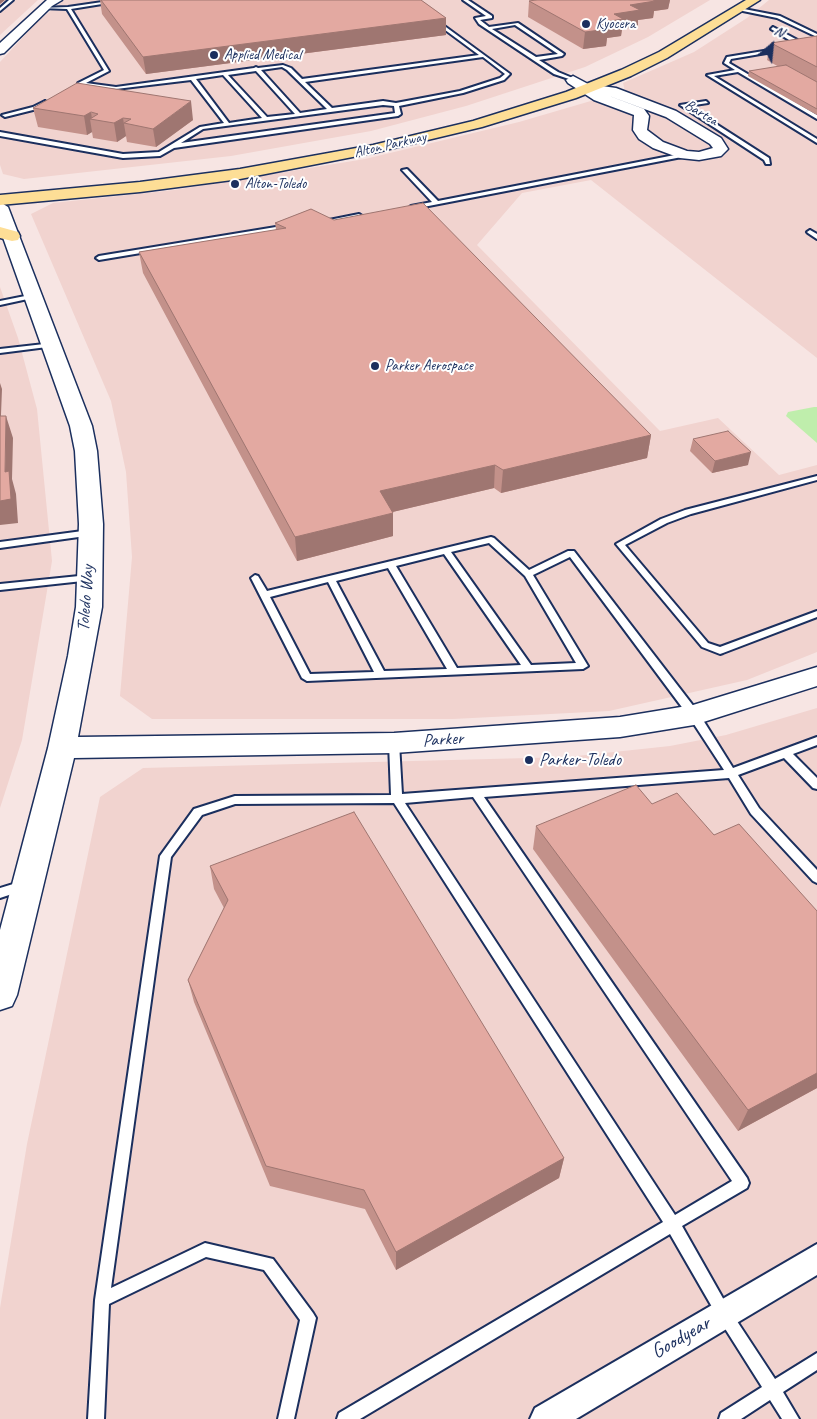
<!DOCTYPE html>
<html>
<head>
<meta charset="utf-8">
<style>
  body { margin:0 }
  #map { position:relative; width:817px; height:1419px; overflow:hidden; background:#f7e5e3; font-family:Caveat,sans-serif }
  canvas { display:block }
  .north { position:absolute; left:747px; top:20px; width:50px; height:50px; -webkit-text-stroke:4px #fff; paint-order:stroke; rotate:28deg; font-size:14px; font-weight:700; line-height:20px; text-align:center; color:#1b2f5e }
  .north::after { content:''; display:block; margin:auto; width:18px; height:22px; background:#1b2f5e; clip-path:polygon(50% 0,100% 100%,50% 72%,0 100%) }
</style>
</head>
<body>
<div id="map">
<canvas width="817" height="1419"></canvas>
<div class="north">N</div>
</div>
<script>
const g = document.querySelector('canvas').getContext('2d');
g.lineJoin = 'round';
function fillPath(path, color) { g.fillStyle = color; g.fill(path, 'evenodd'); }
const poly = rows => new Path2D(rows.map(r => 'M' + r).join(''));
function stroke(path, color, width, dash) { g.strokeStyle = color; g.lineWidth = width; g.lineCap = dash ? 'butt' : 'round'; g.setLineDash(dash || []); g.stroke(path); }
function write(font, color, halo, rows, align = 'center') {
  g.font = font + ' Caveat,sans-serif'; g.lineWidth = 4; g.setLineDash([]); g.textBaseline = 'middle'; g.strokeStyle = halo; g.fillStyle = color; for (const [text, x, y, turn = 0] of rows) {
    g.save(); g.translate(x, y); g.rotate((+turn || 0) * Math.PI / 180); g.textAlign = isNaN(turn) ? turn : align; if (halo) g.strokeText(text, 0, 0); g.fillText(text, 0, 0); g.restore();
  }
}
const built = poly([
  [0,0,38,0,0,35],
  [64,0,710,0,648,37,585,67,466,106,371,131,231,156,24,179,3,174,0,165,0,62,37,22],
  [769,0,817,0,817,358,591,180,522,193,477,245,660,431,718,418,779,475,817,465,817,652,747,680,609,711,453,719,152,719,120,696,132,557,126,472,111,401,31,214,53,203,174,190,365,159,519,122,625,91,623,83,694,52,747,18],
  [0,287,18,338,37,409,52,561,22,740,0,808],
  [817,708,817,1419,0,1419,0,1308,27,1144,100,797,143,768,567,757,670,746,726,735]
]);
const green = poly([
  [814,407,817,407,817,443,786,416,788,412]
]);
const lane = poly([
  [9,0,13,0,0,11,0,8,9,0],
  [116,0,127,0,71,9,109,71,86,83,116,87,254,68,256,67,258,68,283,65,291,68,302,79,479,55,433,21,435,19,510,74,504,80,463,93,399,106,401,114,398,116,174,148,160,156,123,158,0,136,0,132,123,154,159,152,200,127,224,123,191,80,116,89,78,85,78,83,104,70,67,9,41,8,68,7,116,0],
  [483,57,505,74,500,78,460,91,396,103,383,101,332,108,305,82,483,57],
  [282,67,287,70,327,109,300,113,261,70,282,67],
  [256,71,295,114,267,117,228,75,256,71],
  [223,75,262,118,229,123,196,79,223,75],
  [383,105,394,106,395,113,181,143,203,129,383,105],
  [463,0,468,0,492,16,492,18,480,20,489,27,518,23,564,54,562,56,539,60,558,72,575,79,575,81,554,74,479,24,475,18,486,16,463,0],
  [515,25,558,54,536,57,492,29,515,25],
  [739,8,780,16,817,34,817,37,777,18,738,10,739,8],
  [773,27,805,44,805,45,799,46,771,29,773,27],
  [782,48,784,50,731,59,729,63,817,115,817,119,738,72,714,76,817,139,817,143,707,75,735,70,724,63,727,57,782,48],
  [45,101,47,104,37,109,5,117,2,115,33,107,45,101],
  [706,101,708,103,688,106,769,158,770,164,766,164,764,160,680,105,706,101],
  [685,153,688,155,687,156,413,209,410,207,411,206,432,202,402,170,407,169,438,201,685,153],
  [359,214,362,216,361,217,322,224,319,222,359,214],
  [288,225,290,226,290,228,99,260,96,258,99,256,288,225],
  [810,230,817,234,817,239,808,233,807,232,810,230],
  [35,294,37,295,37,297,0,305,0,301,35,294],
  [53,343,55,344,55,346,0,353,0,349,53,343],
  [817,476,817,480,691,514,667,523,625,545,708,643,720,647,817,611,817,617,723,653,720,654,702,647,616,544,661,519,685,510,817,476],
  [90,530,94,533,93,535,0,548,0,542,90,530],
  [491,537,494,538,529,570,568,551,574,551,698,712,733,768,817,737,817,745,793,754,817,778,817,789,813,788,784,758,738,775,759,808,817,870,817,883,813,881,751,814,729,778,484,797,747,1178,749,1183,747,1188,682,1226,729,1309,775,1379,817,1353,817,1370,783,1392,799,1419,782,1419,770,1400,741,1419,719,1419,721,1413,762,1387,719,1319,670,1234,360,1419,337,1419,339,1413,663,1222,394,803,235,804,202,815,171,857,111,1288,205,1243,273,1259,313,1313,316,1318,294,1419,278,1419,300,1320,264,1270,206,1257,109,1304,104,1419,88,1419,95,1300,160,856,194,809,235,796,391,795,389,743,390,740,394,739,398,740,399,743,402,794,724,770,690,718,570,557,533,575,588,666,583,669,307,681,302,678,251,578,255,575,258,576,267,591,491,537],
  [489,543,525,576,576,663,531,665,451,552,489,543],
  [444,554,521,665,457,668,396,566,444,554],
  [388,568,447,669,384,671,336,581,388,568],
  [328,582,374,672,310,674,270,597,328,582],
  [473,797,732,1181,675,1215,405,803,473,797],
  [89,575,93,578,92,580,0,590,0,584,89,575],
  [23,881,27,883,29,886,27,889,0,898,0,888,23,881]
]);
const street = poly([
  [817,1244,817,1275,576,1419,530,1419,535,1408,817,1244]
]);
const secondary = poly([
  [47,0,62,0,52,6,4,53,0,54,0,43,47,0],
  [573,76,588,84,616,88,676,111,721,138,728,149,721,156,699,160,680,158,653,148,639,139,633,130,634,115,594,100,568,83,566,80,573,76],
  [604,94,666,117,710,144,713,148,699,152,687,151,663,142,647,130,649,116,644,109,604,94],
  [0,202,8,207,92,426,97,451,103,524,102,607,78,737,394,733,620,717,693,705,817,667,817,686,694,725,620,737,394,753,74,758,17,995,12,1006,0,1010,0,930,48,748,68,656,76,607,79,524,75,451,70,426,0,229,0,202]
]);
const primary = poly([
  [746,0,760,0,667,58,631,76,576,98,482,127,373,153,240,179,140,192,0,205,0,195,140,182,240,169,373,145,473,121,566,92,621,70,659,52,746,0],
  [0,227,18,232,20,236,18,240,12,241,0,238,0,227]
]);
const wall = poly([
  [100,0,421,0,446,18,446,35,146,74,102,14],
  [532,0,670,0,668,9,654,11,653,18,638,20,638,27,622,29,621,36,607,38,606,46,583,49,528,17,529,1],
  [817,36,817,115,748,76,749,71,779,67,767,60,771,43],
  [33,108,193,120,156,147,127,142,126,136,117,142,93,138,92,132,87,135,38,127],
  [311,209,651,435,647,458,501,493,494,488,392,512,393,536,297,561,143,273,139,252,276,230,275,223],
  [693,439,748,465,712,473,690,451],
  [652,804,714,835,817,911,817,1088,738,1131,533,849,536,826],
  [210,866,564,1158,559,1178,396,1270,365,1209,270,1186,194,1002,188,980,224,908,214,889]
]);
const shadedWall = poly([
  [0,0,5,0,0,4],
  [645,0,670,0,668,9,654,11,653,18,638,20,638,27,622,29,621,36,607,38,606,46,583,49,585,32,597,23,630,5],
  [446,18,446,35,146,74,143,57],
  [191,101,193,120,156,147,153,129],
  [91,112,92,119,90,119,92,132,87,135,84,116],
  [123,118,126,136,117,142,114,123],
  [0,383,2,389,0,440],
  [6,416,13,438,12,479,16,494,18,523,0,525,0,501,5,472],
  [651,435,647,458,501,493,503,470],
  [751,452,748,465,712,473,715,461],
  [495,465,494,488,380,515,380,491],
  [393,513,393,536,297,561,295,537],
  [817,1073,817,1088,738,1131,748,1110],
  [564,1158,559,1178,396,1270,396,1252]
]);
const building = poly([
  [101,0,421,0,446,18,143,57,101,0],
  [536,0,653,0,655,1,630,5,640,10,614,14,623,19,597,23,608,29,585,32,529,1,536,0],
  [817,36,817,67,771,43,817,36],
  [786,65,817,82,817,109,749,71,786,65],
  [77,83,191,101,153,129,124,123,131,119,123,118,114,123,90,119,98,114,91,112,84,116,33,108,77,83],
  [423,203,651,435,503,470,495,465,380,491,393,513,295,537,139,252,286,228,275,223,311,209,334,220,423,203],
  [0,416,6,416,5,472,9,471,11,499,0,501,0,416],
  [728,431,751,452,715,461,693,439,728,431],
  [636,785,652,804,677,793,714,835,739,824,817,911,817,1073,748,1110,536,826,636,785],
  [354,812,564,1158,396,1252,364,1190,266,1166,188,980,228,900,210,866,354,812]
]);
const markers = [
  [586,24,5,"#1b2f5e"],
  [214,55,5,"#1b2f5e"],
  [235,184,5,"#1b2f5e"],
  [375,366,5,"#1b2f5e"],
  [529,760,5,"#1b2f5e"]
];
const farPoinames = [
  ["Kyocera",596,24],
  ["Applied Medical",224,55],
  ["Alton-Toledo",245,184],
  ["Parker Aerospace",385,366]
];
const farStreetnames = [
  ["Bartea",701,113,31],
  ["Alton Parkway",390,145,-13]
];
const streetNames = [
  ["Toledo Way",86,598,-86],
  ["Parker",443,740,-4]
];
const poiNames = [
  ["Parker-Toledo",539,760]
];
const nearStreetnames = [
  ["Goodyear",681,1338,-30]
];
fillPath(built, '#f1d3cf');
fillPath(green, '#bfeeac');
stroke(lane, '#1b2f5e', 4);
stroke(street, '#1b2f5e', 4);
stroke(secondary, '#1b2f5e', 3);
stroke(primary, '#1b2f5e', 3);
fillPath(lane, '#fff');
fillPath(street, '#fff');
fillPath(secondary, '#fff');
fillPath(primary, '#fdde96');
fillPath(wall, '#c3918a');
fillPath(shadedWall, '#9f7671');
fillPath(building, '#e3a9a1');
stroke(building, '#9f7671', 1);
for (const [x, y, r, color] of markers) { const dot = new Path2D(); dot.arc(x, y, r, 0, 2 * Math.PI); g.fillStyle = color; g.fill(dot); stroke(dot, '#fff', 2); }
write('15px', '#1b2f5e', '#fff', farPoinames, 'left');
write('15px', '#1b2f5e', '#fff', farStreetnames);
write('18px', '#1b2f5e', '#fff', streetNames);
write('18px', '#1b2f5e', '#fff', poiNames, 'left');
write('21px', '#1b2f5e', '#fff', nearStreetnames);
</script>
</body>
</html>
